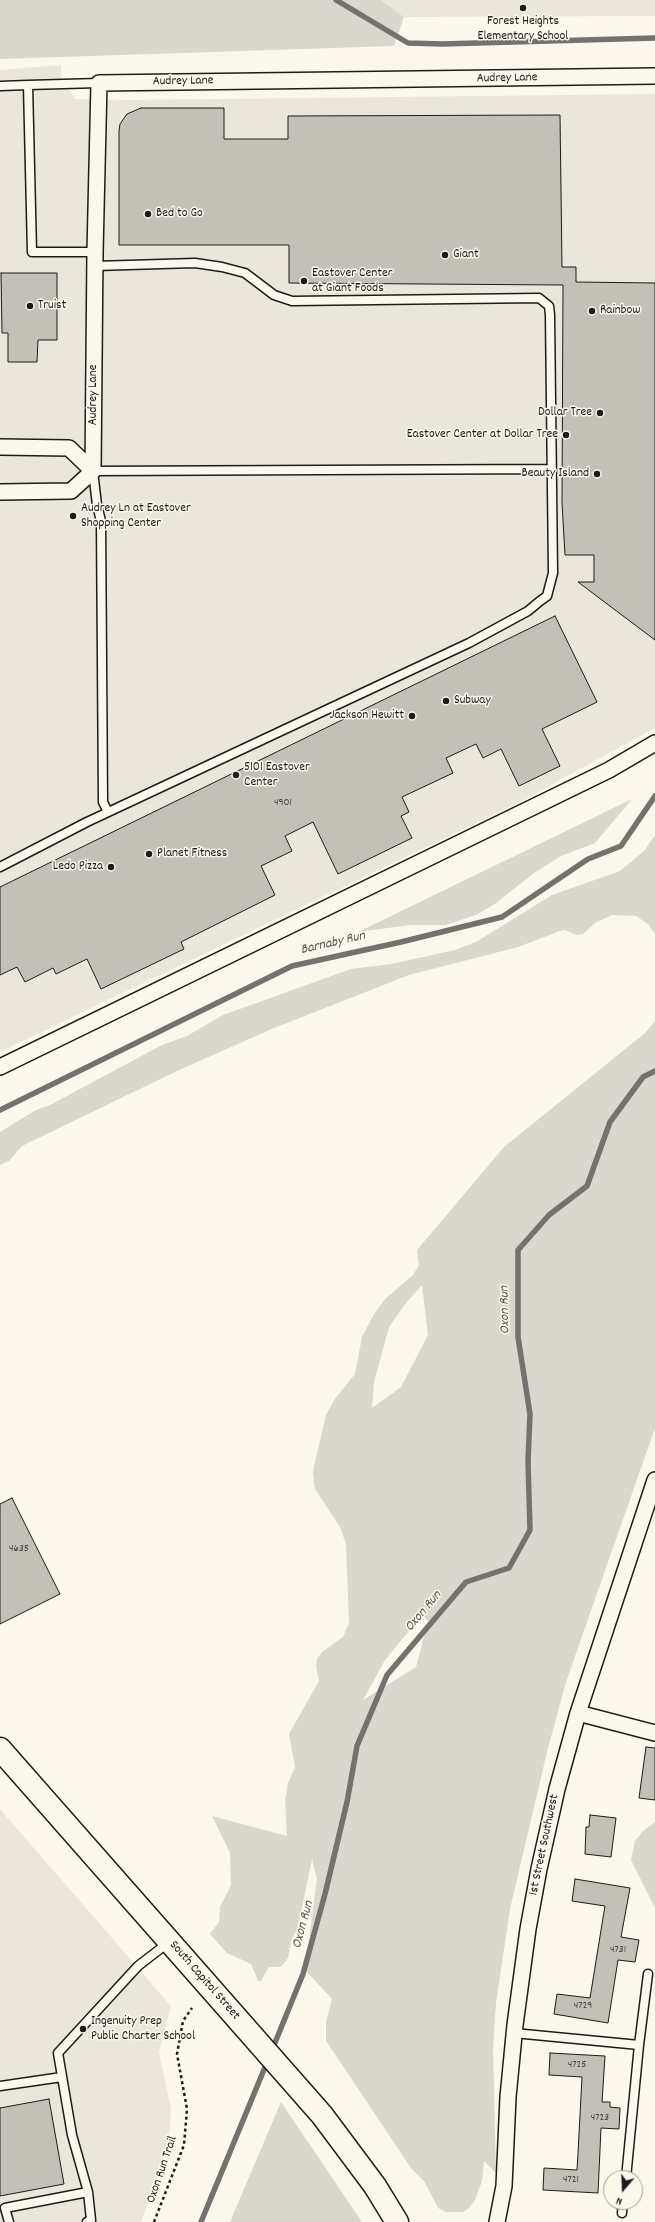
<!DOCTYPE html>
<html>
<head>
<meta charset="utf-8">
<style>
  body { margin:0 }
  #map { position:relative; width:655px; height:2222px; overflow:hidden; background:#fbf7ec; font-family:Dekko,sans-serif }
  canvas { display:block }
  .north { position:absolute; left:603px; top:2170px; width:40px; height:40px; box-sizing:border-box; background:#fbf7ec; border:1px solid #a29f99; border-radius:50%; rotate:199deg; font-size:11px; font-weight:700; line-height:16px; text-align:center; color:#1c1c1c }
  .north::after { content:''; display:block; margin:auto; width:14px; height:18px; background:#1c1c1c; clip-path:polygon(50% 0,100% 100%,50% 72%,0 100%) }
</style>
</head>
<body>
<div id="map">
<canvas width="655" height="2222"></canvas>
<div class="north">N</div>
</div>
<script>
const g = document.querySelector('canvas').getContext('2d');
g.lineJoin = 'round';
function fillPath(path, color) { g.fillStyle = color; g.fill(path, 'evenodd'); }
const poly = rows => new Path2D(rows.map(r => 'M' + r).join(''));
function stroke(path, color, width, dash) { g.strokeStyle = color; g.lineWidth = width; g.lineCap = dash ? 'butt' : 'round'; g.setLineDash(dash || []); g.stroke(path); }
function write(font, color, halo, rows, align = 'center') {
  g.font = font + ' Dekko,sans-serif'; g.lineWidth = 3; g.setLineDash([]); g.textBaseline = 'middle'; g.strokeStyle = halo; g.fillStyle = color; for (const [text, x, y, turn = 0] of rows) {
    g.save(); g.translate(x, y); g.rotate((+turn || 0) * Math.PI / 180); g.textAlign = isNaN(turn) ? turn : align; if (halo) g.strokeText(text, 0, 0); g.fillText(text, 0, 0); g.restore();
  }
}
const built = poly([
  [381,0,655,0,655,16,404,17],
  [61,65,62,89,70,90,75,99,131,100,655,94,655,728,520,802,0,1052,0,70],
  [0,1809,171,2006,159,2052,171,2109,168,2148,141,2222,0,2222]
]);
const green = poly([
  [0,0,381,0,404,17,394,46,0,59],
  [632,799,595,843,561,856,534,873,496,903,478,914,446,925,410,925,358,932],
  [655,835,655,934,648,924,636,916,612,915,595,923,583,934,577,935,565,930,560,931,518,947,409,975,274,1028,177,1071,22,1146,9,1161,0,1165,0,1132,36,1110,50,1105,162,1045,187,1036,223,1015,351,969,391,964,455,950,476,942,552,895,620,871,644,851],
  [655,1021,655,1428,566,1682,548,1748,510,1909,496,2003,493,2048,496,2173,484,2161,482,2181,475,2200,469,2208,463,2212,446,2212,438,2208,424,2181,411,2168,326,2041,326,2022,332,1999,305,1970,317,1879,312,1859,298,1927,291,1941,288,1958,281,1967,269,1967,261,1981,258,1981,251,1964,227,1953,210,1934,219,1922,220,1907,231,1885,230,1853,212,1816,287,1836,285,1800,288,1783,295,1767,289,1734,319,1681,316,1666,317,1659,322,1652,343,1637,349,1623,346,1544,340,1527,315,1489,313,1474,314,1466,326,1415,334,1400,355,1374,362,1337,374,1314,385,1299,413,1275,419,1265,417,1250,504,1147,645,1033],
  [422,1285,428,1335,401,1387,372,1408,374,1382,389,1327,406,1303],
  [422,1615,428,1621,416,1667,363,1700,385,1660],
  [655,1822,655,1908,631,1860,635,1841,643,1831],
  [281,2102,362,2222,230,2222]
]);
const stream = poly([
  [336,0,408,43,442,44,655,38],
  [0,1110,292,966,401,942,502,917,588,859,621,846,655,796],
  [272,2050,303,1974,325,1894,347,1802,357,1746,387,1675,466,1582,509,1568,530,1530,528,1461,530,1414,518,1337,518,1250,549,1215,587,1186,610,1122,643,1077,655,1071],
  [201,2222,268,2060]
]);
const building = poly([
  [141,108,224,108,224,139,288,139,288,116,560,115,562,267,576,267,576,282,655,283,655,640,578,582,594,582,594,555,565,555,562,503,563,285,289,283,289,245,119,245,119,131,120,124,127,114,141,108],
  [1,273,57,273,57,340,38,340,37,362,8,362,8,333,2,333,1,273],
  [555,616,597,702,542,729,560,766,519,786,501,749,483,758,476,744,446,758,453,773,402,797,409,812,401,816,412,838,338,874,313,822,285,836,292,851,261,866,275,895,181,942,184,949,101,989,87,959,56,974,53,968,25,982,17,967,0,975,0,887,555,616],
  [12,1498,60,1594,0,1624,0,1504,12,1498],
  [646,1747,655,1748,655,1800,639,1798,646,1747],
  [590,1815,616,1818,611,1857,585,1854,586,1827,589,1827,590,1815],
  [575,1879,630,1888,621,1937,639,1940,635,1962,618,1960,608,2023,554,2014,557,1994,590,1998,602,1924,605,1906,572,1901,575,1879],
  [550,2053,605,2056,602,2102,610,2102,610,2107,620,2108,619,2129,601,2128,598,2193,543,2190,544,2168,577,2170,578,2153,582,2077,549,2075,550,2053],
  [49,2099,64,2184,0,2196,0,2108,49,2099]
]);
const path = poly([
  [154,2222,184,2145,187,2109,177,2054,183,2021,192,2008]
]);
const service = poly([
  [0,86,28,85],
  [95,252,32,252,28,85,99,83],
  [108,812,103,802,101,521,97,505,93,471,552,469],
  [0,867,87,822,469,643,528,611,540,601,547,596,553,573,550,315,549,306,539,298,292,301,274,295,245,273,222,267,195,263,95,266],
  [514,2033,639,2045,626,2178],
  [639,2045,648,1974],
  [0,2086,62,2077],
  [622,2213,623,2202],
  [9,2222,5,2208,88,2192],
  [87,2222,91,2220,88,2192,72,2135,58,2053,138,1966,169,1942]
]);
const minor = poly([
  [0,447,69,448,93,471],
  [0,492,71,491,93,471,95,252,99,83,655,76],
  [0,1067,609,770,655,743],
  [578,1713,655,1733],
  [497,2222,504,2186,508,2097,515,2025,528,1929,539,1869,557,1789,578,1713,655,1480]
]);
const primary = poly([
  [0,1749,322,2115,375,2186,397,2222]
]);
const markers = [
  [523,8,4,"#1c1c1c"],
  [148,214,4,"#1c1c1c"],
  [445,255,4,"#1c1c1c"],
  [304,281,4,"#1c1c1c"],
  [30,306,4,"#1c1c1c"],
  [592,311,4,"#1c1c1c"],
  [600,413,4,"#1c1c1c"],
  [566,435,4,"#1c1c1c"],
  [597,474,4,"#1c1c1c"],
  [73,516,4,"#1c1c1c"],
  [446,701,4,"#1c1c1c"],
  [412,716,4,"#1c1c1c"],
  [236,775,4,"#1c1c1c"],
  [149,854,4,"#1c1c1c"],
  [111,867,4,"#1c1c1c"],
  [83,2029,4,"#1c1c1c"]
];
const numberNames = [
  ["4901",283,803],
  ["4635",19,1549],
  ["4731",618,1950],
  ["4729",583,2006],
  ["4725",577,2065],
  ["4723",600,2118],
  ["4721",571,2180]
];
const poiNames = [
  ["Forest Heights",523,22,"center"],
  ["Elementary School",523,37,"center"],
  ["Bed to Go",156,214],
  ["Giant",453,255],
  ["Eastover Center",312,274],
  ["at Giant Foods",312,289],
  ["Truist",38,306],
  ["Rainbow",600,311],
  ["Dollar Tree",592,413,"right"],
  ["Eastover Center at Dollar Tree",558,435,"right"],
  ["Beauty Island",589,474,"right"],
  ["Audrey Ln at Eastover",81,509],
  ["Shopping Center",81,524],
  ["Subway",454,701],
  ["Jackson Hewitt",404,716,"right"],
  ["5101 Eastover",244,768],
  ["Center",244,783],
  ["Planet Fitness",157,854],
  ["Ledo Pizza",103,867,"right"],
  ["Ingenuity Prep",91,2022],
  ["Public Charter School",91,2037]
];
const streetNames = [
  ["Audrey Lane",507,79,-1],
  ["Audrey Lane",183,82,-1],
  ["Audrey Lane",94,395,-90],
  ["1st Street Southwest",545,1845,-78],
  ["South Capitol Street",204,1981,49],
  ["Oxon Run Trail",163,2170,-71]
];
const waterNames = [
  ["Barnaby Run",333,944,-13],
  ["Oxon Run",506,1310,-91],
  ["Oxon Run",424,1612,-50],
  ["Oxon Run",304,1925,-75]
];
fillPath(built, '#eae6dc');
fillPath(green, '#dad7ce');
stroke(stream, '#74726e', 5.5);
fillPath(building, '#c3c0b8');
stroke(building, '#1c1c1c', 1);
stroke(service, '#1c1c1c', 11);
stroke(minor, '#1c1c1c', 18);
stroke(primary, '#1c1c1c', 25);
stroke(path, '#1c1c1c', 2.5, [3, 3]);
stroke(service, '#fbf7ec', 8);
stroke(minor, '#fbf7ec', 15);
stroke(primary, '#fbf7ec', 22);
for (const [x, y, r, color] of markers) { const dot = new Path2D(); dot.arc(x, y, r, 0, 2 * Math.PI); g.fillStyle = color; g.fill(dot); stroke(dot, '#fbf7ec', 1.5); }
write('11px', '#464543', null, numberNames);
write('13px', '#1c1c1c', '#fbf7ec', poiNames, 'left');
write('13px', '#1c1c1c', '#fbf7ec', streetNames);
write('italic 14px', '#575653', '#fbf7ec', waterNames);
</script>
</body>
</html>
